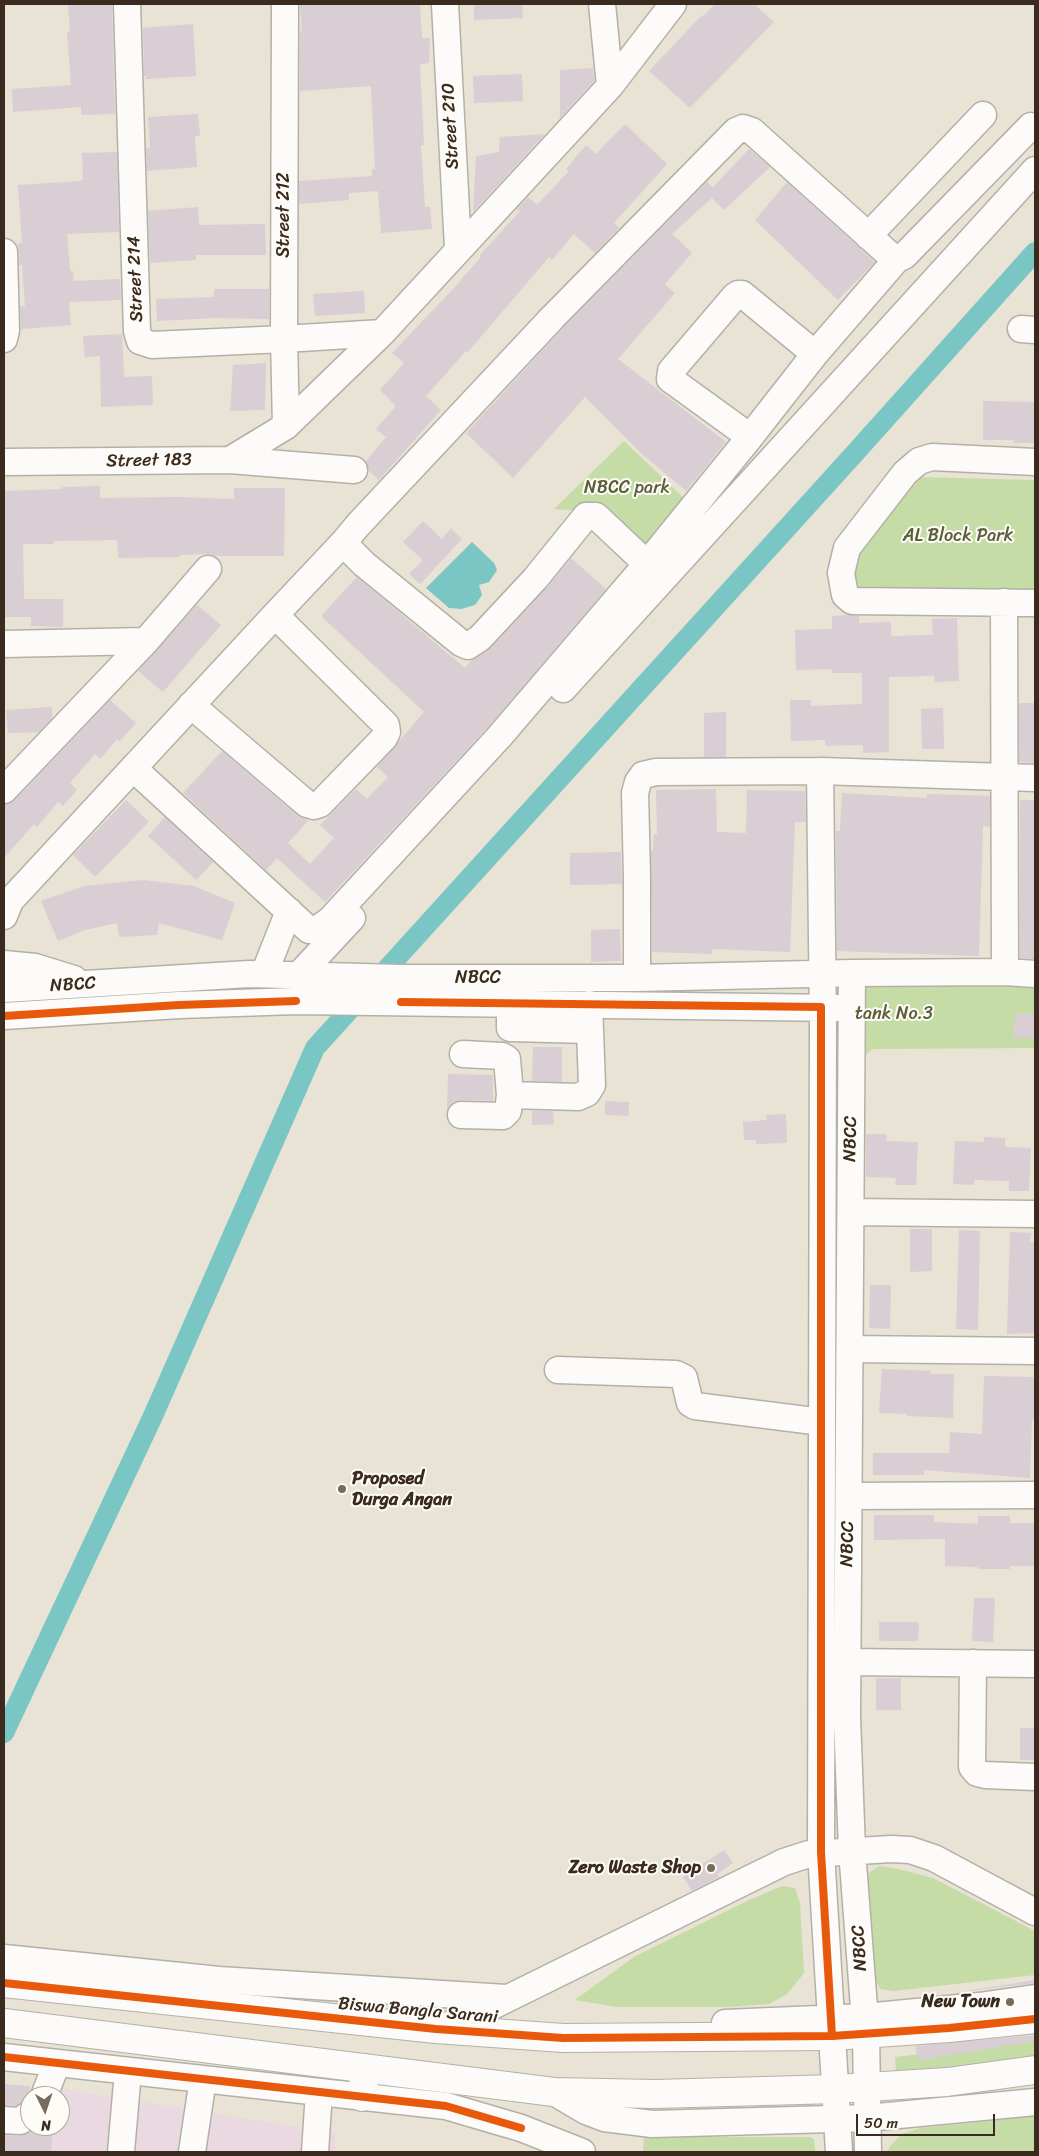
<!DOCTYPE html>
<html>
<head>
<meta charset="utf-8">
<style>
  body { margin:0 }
  #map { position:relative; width:1039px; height:2156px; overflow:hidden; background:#e8e3d4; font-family:Sriracha,sans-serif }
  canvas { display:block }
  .frame { position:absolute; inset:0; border:5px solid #3b2a1e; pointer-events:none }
  .north { position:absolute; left:20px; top:2086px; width:50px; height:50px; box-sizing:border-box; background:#fdfcf7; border:1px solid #afa8a0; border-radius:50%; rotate:176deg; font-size:14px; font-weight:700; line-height:20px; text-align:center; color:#3b2a1e }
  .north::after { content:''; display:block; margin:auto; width:18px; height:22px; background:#786b5e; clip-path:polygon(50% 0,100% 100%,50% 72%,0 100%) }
  .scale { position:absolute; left:856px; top:2114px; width:139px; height:22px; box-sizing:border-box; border:2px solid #3b2a1e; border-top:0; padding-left:6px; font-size:15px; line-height:18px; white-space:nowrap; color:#3b2a1e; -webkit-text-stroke:4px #fdfcf7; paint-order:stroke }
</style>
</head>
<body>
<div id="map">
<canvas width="1039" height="2156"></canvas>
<div class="frame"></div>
<div class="north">N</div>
<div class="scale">50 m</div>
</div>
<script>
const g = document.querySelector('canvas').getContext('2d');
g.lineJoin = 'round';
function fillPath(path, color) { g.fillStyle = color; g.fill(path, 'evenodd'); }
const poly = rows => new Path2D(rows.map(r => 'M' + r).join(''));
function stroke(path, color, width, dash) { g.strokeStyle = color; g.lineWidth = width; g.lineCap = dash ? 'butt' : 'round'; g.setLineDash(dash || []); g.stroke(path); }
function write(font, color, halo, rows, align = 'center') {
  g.font = font + ' Sriracha,sans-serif'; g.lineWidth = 4; g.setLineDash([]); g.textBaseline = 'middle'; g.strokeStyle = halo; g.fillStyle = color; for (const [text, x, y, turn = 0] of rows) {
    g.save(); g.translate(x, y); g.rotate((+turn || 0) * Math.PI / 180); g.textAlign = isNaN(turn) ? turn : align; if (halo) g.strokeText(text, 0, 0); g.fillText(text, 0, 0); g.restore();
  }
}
const built = poly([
  [56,2088,335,2133,335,2152,51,2152,53,2126,60,2126,60,2096,56,2096]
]);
const green = poly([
  [624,441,702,515,658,555,609,515,601,512,554,509],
  [917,477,1035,480,1035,597,856,591,855,554],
  [853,978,1035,983,1035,1048,872,1049,861,1059],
  [879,1866,899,1869,933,1878,1035,1931,1035,1975,894,1991,880,1989,871,1971,866,1889,869,1873],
  [782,1886,795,1888,800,1903,804,1973,787,1994,769,2004,727,2007,616,2007,575,2000,634,1957,749,1900],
  [1035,2040,1035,2058,989,2065,896,2073,895,2057],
  [1035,2116,1035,2152,887,2152,891,2145,902,2134,920,2128],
  [644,2137,810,2137,814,2139,815,2152,643,2152]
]);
const water = poly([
  [472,542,494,563,497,570,489,582,479,585,482,595,475,605,461,609,449,608,426,588]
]);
const canal = poly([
  [4,1733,153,1416,315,1048,855,453,1035,252]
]);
const building = poly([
  [68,4,112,4,115,114,81,115,81,107,13,112,12,89,71,85,67,32,70,31],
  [300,4,420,4,422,38,430,38,429,63,420,64,424,145,421,145,425,207,430,207,432,229,381,233,378,191,349,193,349,200,299,204,299,181,372,176,372,169,375,169,371,86,300,91,300,31,302,31],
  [474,4,522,4,523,18,474,20],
  [715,4,754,4,774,22,690,108,649,71,702,15,703,16],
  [193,24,196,76,146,79,146,76,144,76,143,28],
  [593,68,594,81,560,118,560,70],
  [522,74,523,101,474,103,473,76],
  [198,114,200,136,195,136,197,167,147,171,146,149,150,148,148,117],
  [625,124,667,164,614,223,619,228,595,253,574,234,552,260,549,257,468,352,466,351,426,396,441,410,379,480,369,471,366,461,386,437,376,429,396,406,380,390,404,363,392,353,454,288,481,257,480,255,521,210,516,210,528,197,537,205,569,171,566,169,586,145,596,154],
  [545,134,473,212,476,156,499,152,500,137],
  [749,149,770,167,724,210,712,198,672,234,692,253,665,284,675,293,618,359,726,442,686,491,642,454,585,397,513,478,466,433,564,327,707,182,713,187],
  [117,152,119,232,67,234,70,271,73,271,74,281,120,279,121,300,69,302,71,325,21,329,20,306,25,306,22,265,19,265,18,243,22,243,18,185,80,181,83,180,82,153],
  [787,182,875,262,838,300,755,220],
  [198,207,199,225,265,224,266,255,196,255,196,260,150,263,148,211],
  [214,289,269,289,269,319,214,318,157,321,156,299,214,297],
  [364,291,365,313,315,316,313,294],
  [122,334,124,377,152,376,153,405,101,407,100,356,85,357,83,336],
  [266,363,265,410,230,411,233,365],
  [983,401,1035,402,1035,443,1014,443,1014,440,983,440],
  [100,486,100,498,179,497,234,499,234,488,285,488,284,556,214,556,210,554,180,555,180,557,118,558,117,540,54,541,54,544,23,544,24,599,63,599,63,627,31,626,31,617,4,617,4,491,62,489,62,487],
  [423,521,442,539,451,528,462,539,420,584,409,574,423,560,403,542],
  [571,558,606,589,488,727,325,902,277,858,266,870,183,793,222,751,297,815,308,821,288,843,310,864,334,838,320,825,356,789,367,799,388,777,377,767,424,712,321,616,357,577,465,668,472,660,491,648,546,589],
  [197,605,221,625,163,692,138,671],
  [850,615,859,616,859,623,891,622,891,636,933,635,932,619,957,618,959,681,935,682,934,676,889,677,889,752,863,753,863,745,825,746,825,740,791,741,790,700,811,700,811,706,862,704,862,673,832,673,832,669,796,670,795,630,832,629,832,616],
  [110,700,136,723,120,741,117,739,100,759,95,754,70,783,77,790,63,806,58,802,37,827,34,824,4,858,4,805,15,800],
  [1019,703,1035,703,1035,763,1019,762],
  [52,707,52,718,39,732,8,733,6,710],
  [943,708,944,749,922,749,921,709],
  [726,712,726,757,704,757,704,713],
  [716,789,717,832,746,833,747,790,805,791,806,822,795,822,790,952,712,949,712,954,652,952,651,851,653,851,654,834,657,834,656,790],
  [842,793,927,798,927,794,990,796,990,827,983,826,979,956,837,951,836,831,840,831],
  [126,800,149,822,95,877,73,855],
  [1020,800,1035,800,1035,959,1020,958],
  [165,817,213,862,196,880,148,836],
  [621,852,622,884,570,885,570,853],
  [143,880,194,886,235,903,222,940,159,923,157,935,119,937,117,923,85,930,58,941,41,901,84,886],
  [620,929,621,961,591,962,591,930],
  [1015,1014,1035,1014,1035,1038,1014,1038],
  [533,1047,562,1047,562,1082,532,1081],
  [448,1074,493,1075,493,1101,461,1100,453,1102,447,1111],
  [605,1101,629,1102,629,1116,605,1115],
  [532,1111,553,1111,554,1124,532,1125],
  [786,1114,787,1143,756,1144,756,1140,744,1140,743,1122,767,1120,766,1115],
  [866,1134,887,1134,886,1141,918,1142,916,1185,895,1185,896,1178,866,1177],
  [984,1137,1005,1138,1005,1147,1031,1148,1029,1191,1009,1191,1009,1181,974,1180,974,1185,953,1184,955,1141,984,1142],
  [910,1229,932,1229,932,1271,910,1272],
  [959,1230,980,1231,978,1330,956,1329],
  [1010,1232,1031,1233,1030,1242,1035,1243,1035,1333,1007,1334],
  [870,1285,891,1285,890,1329,869,1328],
  [882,1369,930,1371,930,1374,954,1374,953,1418,907,1416,907,1414,879,1413],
  [984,1376,1035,1377,1035,1420,1032,1420,1030,1478,924,1470,924,1475,873,1475,873,1453,949,1453,950,1432,982,1434],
  [874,1515,934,1515,934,1522,978,1524,978,1516,1010,1516,1010,1523,1035,1523,1035,1566,1010,1566,1010,1569,978,1569,978,1567,945,1566,945,1539,874,1540],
  [974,1598,995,1598,993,1642,972,1641],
  [879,1622,919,1622,918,1641,879,1641],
  [876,1678,901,1678,901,1710,876,1710],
  [1020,1728,1035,1728,1035,1760,1020,1760],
  [724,1850,733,1863,717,1874,720,1877,692,1891,683,1877],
  [1035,1980,1035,1983,953,1993],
  [1035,2035,1035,2041,918,2060,915,2046],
  [4,2084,30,2086,29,2099,16,2106,4,2105],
  [39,2126,53,2126,51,2152,4,2152,4,2135,20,2136,29,2133]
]);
const minor = poly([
  [127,4,137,331,140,341,152,345,284,339,382,333],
  [285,4,284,339,286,426],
  [445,4,458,248],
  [602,4,610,86],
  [868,236,983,115],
  [4,252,6,330,4,339],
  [1021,329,1035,330],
  [815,354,742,294,738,294,735,296,671,371,670,379,750,437,815,354,897,259],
  [230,460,354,470],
  [4,462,230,460,286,426,382,333,610,86,673,4],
  [1035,462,932,457,919,461,905,473,847,548,841,573,845,595,852,601,1035,603],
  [647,564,750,437],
  [1004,602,1005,972],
  [4,644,146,641],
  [563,689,1035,170],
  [191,705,307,804,314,806,320,804,384,738,387,732,386,725,275,615],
  [133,768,309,930,316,930,330,920,499,737,647,564,596,516,586,516,535,579,480,638,468,646,461,643,364,564,343,543],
  [820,771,823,1025,821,1852,839,2152],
  [4,790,146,641,208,569],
  [4,916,10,901,275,615,343,543,358,525,553,317,736,131,743,128,752,131,891,256,897,259,904,256,1031,126],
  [4,964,35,967,74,979],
  [852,973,1005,972,1035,974],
  [264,974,289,911],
  [298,976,352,918],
  [637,978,637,877,635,793,638,782,643,775,656,772,820,771,1035,778],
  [4,989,249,974,400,978,637,978,852,973,847,1717,852,1850,866,2034,868,2152],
  [510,1004,510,1028,590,1030],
  [4,1016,179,1005,296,1001,839,1008],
  [463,1054,502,1056,507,1059,510,1095],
  [461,1115,503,1116,508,1111,510,1095,578,1097,587,1093,592,1085,589,1004],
  [851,1212,1035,1214],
  [850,1349,1035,1351],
  [558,1370,676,1374,684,1378,690,1403,695,1406,822,1422],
  [849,1496,1035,1495],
  [847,1662,1035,1664],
  [973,1663,972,1767,977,1773,985,1775,1035,1777],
  [4,1958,219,1980,506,1998],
  [725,2023,865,2017,979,2006,1035,1998],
  [436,2029,464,2020,784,1862,809,1854,891,1849,910,1850,934,1858,1035,1912],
  [4,2057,446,2106,521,2128,582,2152],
  [554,2092,586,2111,604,2118,652,2124,867,2118,1035,2102],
  [44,2096,57,2063],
  [4,2120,20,2121,30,2114],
  [121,2152,128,2071],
  [192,2152,203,2079],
  [315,2152,319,2092]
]);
const major = poly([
  [4,1983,436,2029,563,2038,832,2036,949,2028,1035,2019],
  [4,2023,554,2092,655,2094,836,2089,947,2082,1035,2070],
  [362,2097,365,2068]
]);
const cycleway = poly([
  [401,1002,821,1007,821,1852,832,2036],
  [4,1016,179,1005,296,1001],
  [4,1983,436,2029,563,2038,832,2036,949,2028,1035,2019],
  [4,2057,446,2106,521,2128]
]);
const markers = [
  [342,1489,5,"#786b5e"],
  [711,1868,5,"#786b5e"],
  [1010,2002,5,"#786b5e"]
];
const streetNames = [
  ["Street 210",451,126,-93],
  ["Street 212",284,215,-90],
  ["Street 214",136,279,-92],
  ["Street 183",149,461,-1],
  ["NBCC",478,978],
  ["NBCC",73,985,-4],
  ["NBCC",851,1139,-89],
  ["NBCC",848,1544,-89],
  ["NBCC",860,1948,-94],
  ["Biswa Bangla Sarani",418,2011,5]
];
const parkNames = [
  ["NBCC park",627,488],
  ["AL Block Park",958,536],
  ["tank No.3",894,1014]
];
const poiNames = [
  ["Proposed",352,1479,"left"],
  ["Durga Angan",352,1500,"left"],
  ["Zero Waste Shop",701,1868],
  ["New Town",1000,2002]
];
fillPath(built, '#ead9e1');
fillPath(green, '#c5dca7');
fillPath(water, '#79c6c5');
stroke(canal, '#79c6c5', 20);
fillPath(building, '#d8ced4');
stroke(minor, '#b5b0a6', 29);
stroke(major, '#b5b0a6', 30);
stroke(minor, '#fcfbf9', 26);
stroke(major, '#fcfbf9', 28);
stroke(cycleway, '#e8590c', 8);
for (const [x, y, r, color] of markers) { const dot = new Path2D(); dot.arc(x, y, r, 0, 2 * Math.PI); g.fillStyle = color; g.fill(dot); stroke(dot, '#fdfcf7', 2); }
write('18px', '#3b2a1e', '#fdfcf7', streetNames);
write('18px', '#5c5e3c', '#fdfcf7', parkNames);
write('bold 18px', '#3b2a1e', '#fdfcf7', poiNames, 'right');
</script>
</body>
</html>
